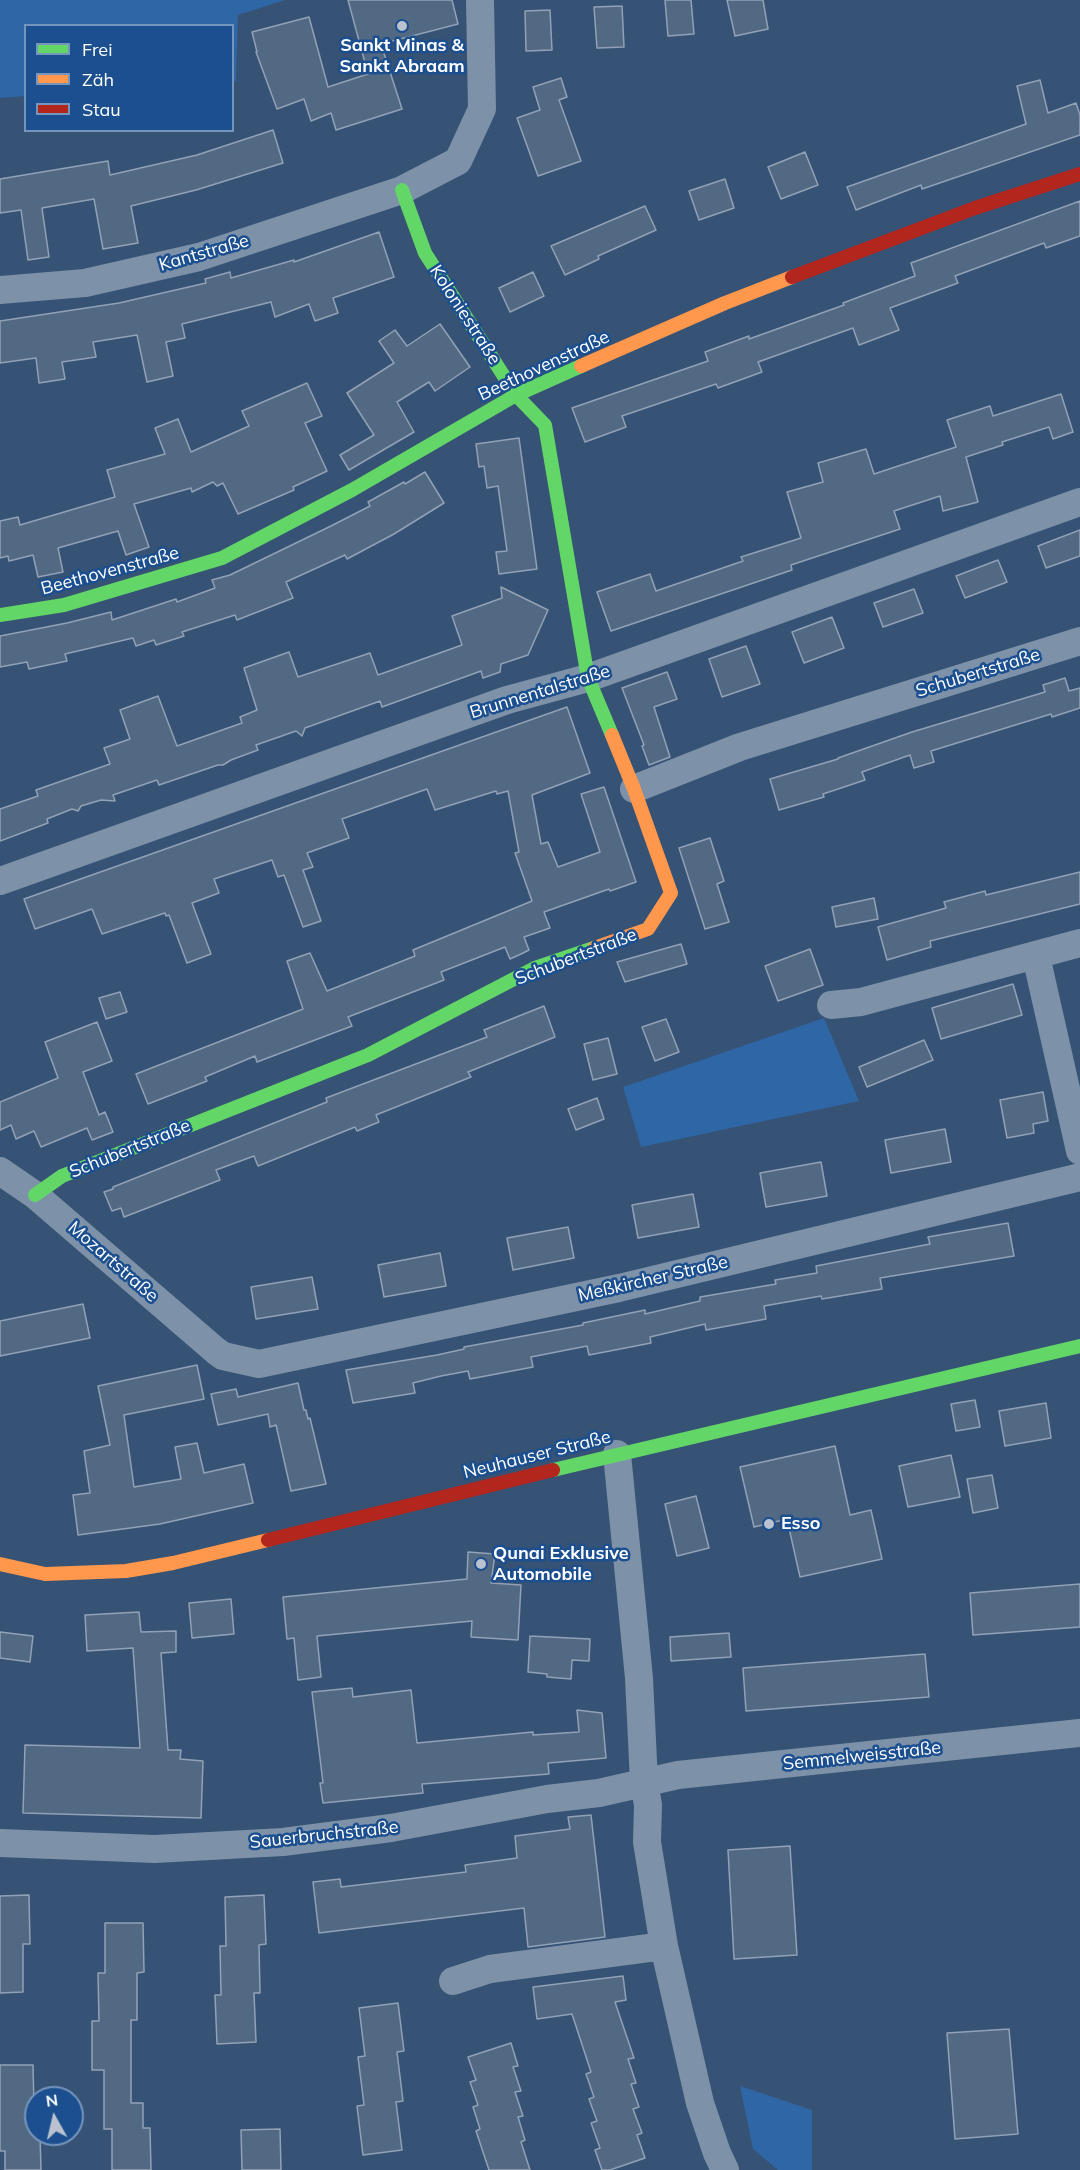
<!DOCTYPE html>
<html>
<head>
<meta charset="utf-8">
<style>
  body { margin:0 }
  #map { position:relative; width:1080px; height:2170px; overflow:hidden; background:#365274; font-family:Mulish,sans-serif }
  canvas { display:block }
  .legend { position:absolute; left:24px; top:24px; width:210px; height:108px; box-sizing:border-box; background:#1b4f8f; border:2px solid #7695bc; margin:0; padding:8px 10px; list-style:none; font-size:18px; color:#fff }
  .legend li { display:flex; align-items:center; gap:12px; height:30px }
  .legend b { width:30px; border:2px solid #7695bc }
  .north { position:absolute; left:24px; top:2086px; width:60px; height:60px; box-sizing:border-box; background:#1b4f8f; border:2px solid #7695bc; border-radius:50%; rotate:352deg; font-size:16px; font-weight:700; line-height:24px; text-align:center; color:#fff }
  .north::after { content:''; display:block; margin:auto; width:21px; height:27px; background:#b9c2ce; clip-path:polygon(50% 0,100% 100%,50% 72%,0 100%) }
</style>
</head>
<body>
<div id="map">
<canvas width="1080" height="2170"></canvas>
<ul class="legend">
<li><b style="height:8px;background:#63d668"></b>Frei</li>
<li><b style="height:8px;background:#ff974d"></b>Zäh</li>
<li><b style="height:8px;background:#b3261e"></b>Stau</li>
</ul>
<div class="north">N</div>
</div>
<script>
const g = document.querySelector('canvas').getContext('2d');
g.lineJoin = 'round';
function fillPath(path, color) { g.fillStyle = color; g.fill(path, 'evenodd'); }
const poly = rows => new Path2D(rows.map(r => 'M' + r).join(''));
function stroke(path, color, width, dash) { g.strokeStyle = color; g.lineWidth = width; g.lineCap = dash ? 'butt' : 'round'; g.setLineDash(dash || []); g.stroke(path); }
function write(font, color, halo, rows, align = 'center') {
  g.font = font + ' Mulish,sans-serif'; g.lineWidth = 5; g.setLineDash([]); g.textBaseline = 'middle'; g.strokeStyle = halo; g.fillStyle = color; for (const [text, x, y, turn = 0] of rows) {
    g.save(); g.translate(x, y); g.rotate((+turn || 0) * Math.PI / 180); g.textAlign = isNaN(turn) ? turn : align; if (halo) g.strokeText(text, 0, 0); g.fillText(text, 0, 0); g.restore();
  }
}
const green = poly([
  [0,0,285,0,238,15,236,81,233,81,232,26,26,26,25,96,0,98],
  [824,1018,859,1101,641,1147,623,1087],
  [740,2086,812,2110,812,2170,778,2170,753,2149]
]);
const building = poly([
  [348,0,452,0,458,24,381,44,402,109,336,130,331,113,311,121,304,99,277,109,256,52,257,52,252,32,309,17,328,87,368,74,348,0],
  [665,0,691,0,694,34,668,36,665,0],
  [727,0,763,0,768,29,735,36,727,0],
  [622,6,624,47,597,48,594,7,622,6],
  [550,10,552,50,526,51,525,11,550,10],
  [561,78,567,97,559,100,581,161,538,176,517,118,540,110,533,87,561,78],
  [1040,80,1048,113,1076,103,1080,115,1080,135,922,189,921,185,856,210,847,187,1026,124,1017,86,1040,80],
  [273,130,283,163,196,190,131,206,138,243,103,249,94,199,42,208,49,257,28,260,21,210,0,213,0,179,108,161,110,175,197,155,273,130],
  [805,152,818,185,781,199,768,167,805,152],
  [725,179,734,208,699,220,689,191,725,179],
  [1080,201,1080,236,1046,248,1044,243,955,276,958,283,890,308,899,330,859,345,853,328,758,362,762,372,718,388,716,384,622,416,626,427,585,442,572,408,708,361,705,352,749,336,749,339,844,305,843,303,915,276,911,263,1080,201],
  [645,206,656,230,598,256,599,259,565,275,551,246,645,206],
  [379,232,394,277,333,298,338,313,315,321,309,304,275,317,271,302,182,324,185,338,166,342,173,376,147,382,137,335,93,342,96,357,62,362,65,379,39,383,36,358,0,363,0,321,119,303,206,283,205,279,230,272,231,278,294,260,294,262,379,232],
  [533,272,544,296,510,312,499,288,533,272],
  [440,324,470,367,435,391,429,382,397,402,414,432,349,470,340,455,374,435,347,393,394,363,379,341,395,330,407,346,440,324],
  [307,383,322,416,305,423,327,471,293,487,294,490,238,514,223,483,217,486,213,482,192,492,191,488,134,504,149,547,126,555,118,531,58,548,63,572,38,577,33,555,9,561,8,556,0,558,0,521,18,517,20,525,115,497,107,470,165,454,155,428,178,419,191,452,249,426,242,411,307,383],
  [1061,394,1073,432,1053,439,1049,427,1002,442,1003,445,966,457,978,502,943,511,940,496,894,511,900,529,791,565,792,570,611,631,597,592,650,574,656,591,743,561,741,557,801,538,787,492,823,482,818,463,866,449,874,474,956,447,947,420,990,406,993,416,1061,394],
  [519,438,537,569,499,574,496,552,507,551,498,486,487,488,484,466,479,467,476,444,519,438],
  [425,472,444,503,394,534,347,559,345,555,286,582,293,598,237,620,235,615,182,632,184,636,156,645,154,640,136,646,133,638,65,654,67,661,29,669,27,662,0,667,0,636,67,623,111,612,112,620,176,599,177,602,215,588,212,580,230,575,331,526,370,506,368,502,404,482,405,484,425,472],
  [1080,530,1080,556,1046,568,1038,546,1080,530],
  [998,560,1007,582,965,598,956,576,998,560],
  [501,587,548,610,528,655,501,664,500,672,483,678,481,671,382,707,380,701,305,728,302,736,296,731,256,745,258,750,231,760,223,765,218,765,159,785,157,780,113,795,115,801,101,800,81,806,78,811,72,809,47,819,48,823,0,841,0,809,38,796,36,790,110,764,104,748,130,739,120,710,158,696,177,746,242,723,240,717,257,710,244,668,289,652,298,677,370,653,378,675,462,645,452,616,502,598,501,587],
  [914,589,923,613,883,627,874,603,914,589],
  [832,617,844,648,804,663,792,632,832,617],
  [746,646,760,684,722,697,709,659,746,646],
  [667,672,677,699,654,707,670,757,649,765,642,746,644,745,622,688,667,672],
  [1065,678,1069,691,1080,688,1080,708,1052,717,1051,714,931,751,934,762,914,768,910,755,862,772,865,780,823,794,824,797,779,810,770,779,838,759,838,758,912,732,1045,692,1043,685,1065,678],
  [567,707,590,773,532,795,541,844,548,842,558,867,600,852,581,794,604,787,636,882,610,891,609,889,544,912,550,928,524,937,529,950,521,954,510,959,505,947,441,972,444,980,348,1017,352,1026,257,1062,255,1056,205,1077,207,1081,148,1104,136,1074,303,1009,287,961,310,953,327,991,415,956,413,950,532,901,515,853,519,852,508,791,497,794,496,791,435,810,427,789,342,819,349,838,307,853,313,867,303,870,321,921,303,927,284,875,278,877,272,860,214,879,219,893,192,903,211,954,187,963,169,915,166,916,165,913,102,934,92,909,35,929,24,899,567,707],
  [710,838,724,881,717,884,729,922,705,929,679,848,710,838],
  [1080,872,1080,904,930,941,931,947,887,960,878,927,946,908,944,902,985,891,986,895,1080,872],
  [874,898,878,919,836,927,832,907,874,898],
  [681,944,687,964,625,982,617,962,681,944],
  [810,949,823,985,778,1001,765,966,810,949],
  [1013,984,1022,1015,941,1039,932,1008,1013,984],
  [120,992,127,1012,106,1019,99,998,120,992],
  [544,1006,555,1037,468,1072,471,1077,376,1115,379,1122,357,1131,355,1127,258,1166,254,1156,216,1170,220,1180,124,1217,121,1208,112,1211,104,1192,113,1189,113,1187,327,1102,326,1098,487,1037,484,1030,544,1006],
  [666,1019,679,1052,655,1061,642,1027,666,1019],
  [97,1022,112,1061,83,1072,99,1115,105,1112,113,1132,92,1140,87,1128,41,1147,34,1131,16,1139,11,1125,0,1130,0,1102,58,1078,45,1042,97,1022],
  [608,1038,617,1074,593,1080,584,1044,608,1038],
  [924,1040,933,1060,867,1087,859,1067,924,1040],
  [1043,1092,1048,1121,1033,1124,1034,1133,1007,1138,1000,1100,1043,1092],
  [597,1098,604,1119,576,1130,568,1109,597,1098],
  [945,1129,951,1162,891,1173,885,1140,945,1129],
  [821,1162,827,1196,766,1207,760,1173,821,1162],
  [693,1194,699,1227,638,1238,632,1205,693,1194],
  [1008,1223,1014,1256,880,1278,882,1289,822,1299,821,1296,764,1306,766,1319,706,1330,705,1324,650,1337,651,1343,589,1355,587,1346,531,1357,533,1367,470,1379,468,1371,441,1376,413,1383,415,1393,353,1403,346,1370,437,1355,464,1349,464,1347,583,1325,583,1323,645,1310,645,1314,700,1301,700,1297,776,1284,775,1280,817,1273,816,1266,930,1244,928,1237,1008,1223],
  [568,1227,574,1258,513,1270,507,1238,568,1227],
  [440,1253,446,1286,384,1297,378,1265,440,1253],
  [312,1277,318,1309,256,1319,251,1287,312,1277],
  [83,1304,90,1338,0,1356,0,1321,83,1304],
  [197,1365,204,1399,124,1415,134,1487,181,1479,175,1447,197,1443,204,1473,244,1464,253,1503,160,1524,78,1535,73,1495,90,1493,84,1451,110,1445,98,1386,197,1365],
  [298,1383,304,1410,306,1410,308,1419,310,1418,326,1484,291,1491,276,1425,270,1427,268,1414,218,1425,211,1394,236,1389,238,1397,298,1383],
  [975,1400,980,1427,956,1431,951,1404,975,1400],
  [1046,1403,1051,1438,1005,1446,999,1411,1046,1403],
  [835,1446,850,1515,871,1510,882,1559,800,1577,787,1519,754,1527,740,1467,835,1446],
  [951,1455,960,1497,908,1507,899,1466,951,1455],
  [992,1475,998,1508,973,1513,967,1479,992,1475],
  [696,1496,709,1548,677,1556,665,1504,696,1496],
  [468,1552,495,1554,491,1583,521,1585,518,1640,471,1637,472,1621,317,1636,321,1677,298,1680,294,1638,287,1639,283,1597,467,1579,468,1552],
  [1080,1584,1080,1627,973,1635,970,1593,1080,1584],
  [231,1599,234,1634,192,1638,189,1603,231,1599],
  [139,1612,141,1632,176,1631,176,1652,161,1653,168,1750,181,1750,180,1759,203,1761,201,1818,23,1813,25,1745,140,1748,133,1648,87,1651,85,1615,139,1612],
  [0,1632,33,1636,30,1662,0,1658,0,1632],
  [729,1633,731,1657,671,1661,670,1637,729,1633],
  [530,1636,590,1639,589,1661,572,1660,571,1679,547,1677,547,1674,528,1672,530,1636],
  [925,1654,929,1697,746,1711,743,1668,925,1654],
  [352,1688,353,1697,411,1690,417,1743,533,1732,533,1735,579,1732,577,1710,602,1713,606,1758,548,1763,549,1774,422,1784,423,1793,323,1803,320,1783,323,1783,312,1692,352,1688],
  [591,1815,605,1937,528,1947,524,1908,319,1933,313,1882,340,1879,341,1887,466,1872,465,1865,517,1858,515,1836,570,1829,568,1817,591,1815],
  [790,1846,797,1955,734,1959,728,1850,790,1846],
  [29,1895,30,1944,23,1944,23,1992,0,1993,0,1896,29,1895],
  [264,1895,266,1944,259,1945,260,1993,254,1993,256,2042,217,2044,215,1995,221,1995,220,1946,226,1946,225,1897,264,1895],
  [105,1923,143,1923,144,1972,137,1973,137,2020,131,2020,131,2103,143,2103,143,2128,150,2128,151,2170,112,2170,112,2129,104,2129,104,2070,92,2070,92,2021,99,2021,98,1973,105,1973,105,1923],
  [623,1976,626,2000,615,2002,634,2058,628,2059,636,2083,631,2084,639,2107,633,2109,642,2133,637,2135,645,2158,610,2170,602,2170,595,2150,600,2148,591,2123,597,2121,589,2099,594,2097,586,2074,591,2072,572,2014,537,2019,533,1987,623,1976],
  [398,2003,404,2051,397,2052,403,2101,396,2102,402,2150,363,2155,357,2106,364,2105,358,2057,365,2056,359,2008,398,2003],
  [1009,2029,1018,2134,955,2139,947,2033,1009,2029],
  [511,2043,518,2066,513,2067,521,2091,515,2092,523,2116,518,2117,525,2140,521,2142,530,2170,489,2170,476,2131,480,2129,473,2107,478,2105,470,2082,476,2080,468,2057,511,2043],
  [0,2065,33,2065,34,2108,36,2108,36,2134,40,2134,41,2170,5,2170,5,2151,0,2151,0,2065],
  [280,2129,281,2170,242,2170,241,2130,280,2129]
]);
const street = poly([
  [0,290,85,283,199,257,402,190,458,161,482,109,480,0],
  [634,789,740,747,1080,641],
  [0,881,507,700,588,678,1080,502],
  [1036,956,1080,1151],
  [831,1005,861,1002,1080,943],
  [0,1171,35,1195,216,1351,223,1356,259,1364,619,1288,1080,1177],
  [617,1454,639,1678,644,1782,648,1805,647,1842,664,1946,700,2103,717,2153,725,2170],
  [0,1843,155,1849,283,1842,391,1828,547,1799,599,1793,678,1775,1080,1733],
  [453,1981,490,1969,664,1946]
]);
const fast = poly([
  [402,190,425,253,516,395,545,425,588,678,612,735],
  [0,615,64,605,222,558,352,490,516,395,581,366],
  [35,1195,62,1176,368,1055,535,968,594,948],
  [553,1470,1080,1346]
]);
const slow = poly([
  [581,366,725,303,792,277],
  [594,948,648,929,671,893,634,789,612,735],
  [0,1564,45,1574,126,1571,173,1563,268,1540]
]);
const jam = poly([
  [792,277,975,208,1080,174],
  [268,1540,553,1470]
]);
const markers = [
  [402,26,6,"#b9c2ce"],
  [769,1524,6,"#b9c2ce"],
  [481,1564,6,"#b9c2ce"]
];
const poiNames = [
  ["Sankt Minas &",402,46,"center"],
  ["Sankt Abraam",402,67,"center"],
  ["Esso",781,1524],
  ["Qunai Exklusive",493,1554],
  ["Automobile",493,1575]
];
const streetNames = [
  ["Kantstraße",204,253,-16],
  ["Koloniestraße",465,315,57],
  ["Beethovenstraße",544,366,-25],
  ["Beethovenstraße",110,571,-15],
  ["Schubertstraße",978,673,-17],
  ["Brunnentalstraße",540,692,-17],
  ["Schubertstraße",576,957,-21],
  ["Schubertstraße",130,1149,-22],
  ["Mozartstraße",113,1262,41],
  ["Meßkircher Straße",653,1279,-13],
  ["Neuhauser Straße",537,1455,-14],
  ["Semmelweisstraße",862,1756,-6],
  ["Sauerbruchstraße",324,1835,-6]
];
fillPath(green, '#2f66a5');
fillPath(building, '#526984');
stroke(building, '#92a2b6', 1.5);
stroke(street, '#7d92a8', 28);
stroke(fast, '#63d668', 14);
stroke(slow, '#ff974d', 14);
stroke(jam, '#b3261e', 14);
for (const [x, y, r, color] of markers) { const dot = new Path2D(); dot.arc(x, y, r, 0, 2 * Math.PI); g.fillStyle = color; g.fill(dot); stroke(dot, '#1b4f8f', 2); }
write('bold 18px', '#fff', '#1b4f8f', poiNames, 'left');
write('18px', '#fff', '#1b4f8f', streetNames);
</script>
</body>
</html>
